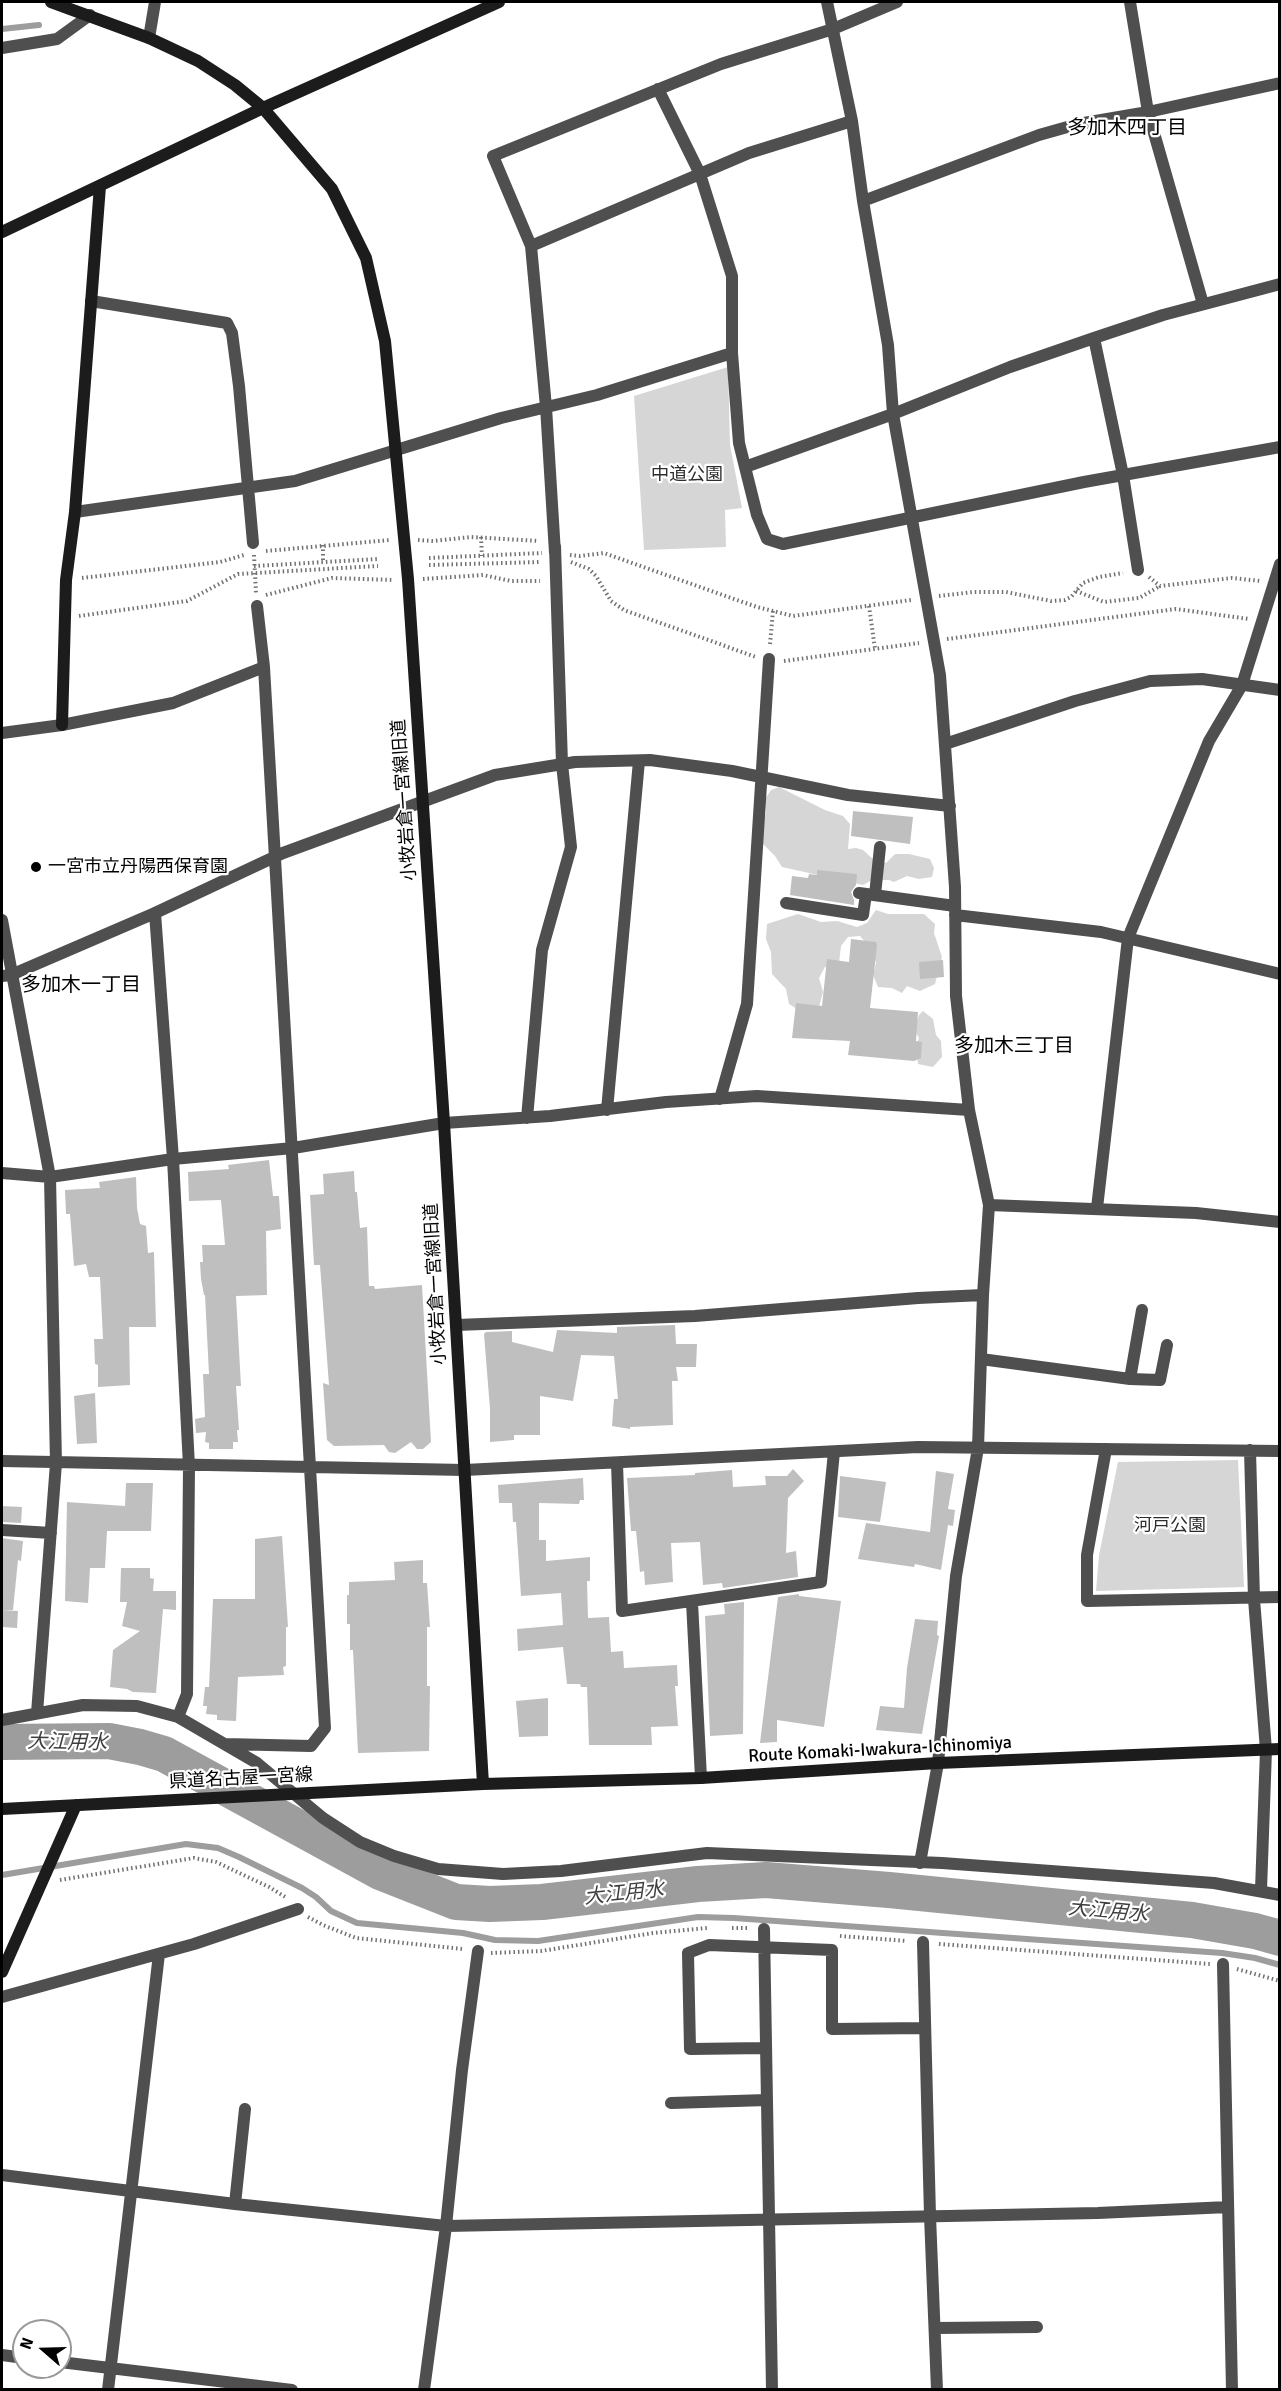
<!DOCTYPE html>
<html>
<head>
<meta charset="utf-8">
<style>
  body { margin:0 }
  #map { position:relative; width:1281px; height:2391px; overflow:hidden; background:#fff; font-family:Signika,sans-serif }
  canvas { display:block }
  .frame { position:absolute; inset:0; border:3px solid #000; pointer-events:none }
  .north { position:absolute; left:12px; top:2319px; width:60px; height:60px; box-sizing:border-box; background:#fff; border:2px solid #999; border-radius:50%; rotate:290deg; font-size:16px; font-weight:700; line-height:24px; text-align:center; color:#000 }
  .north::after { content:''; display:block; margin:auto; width:21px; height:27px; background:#000; clip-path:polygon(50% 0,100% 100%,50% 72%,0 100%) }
</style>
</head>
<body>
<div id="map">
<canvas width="1281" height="2391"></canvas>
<div class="frame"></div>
<div class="north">N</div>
</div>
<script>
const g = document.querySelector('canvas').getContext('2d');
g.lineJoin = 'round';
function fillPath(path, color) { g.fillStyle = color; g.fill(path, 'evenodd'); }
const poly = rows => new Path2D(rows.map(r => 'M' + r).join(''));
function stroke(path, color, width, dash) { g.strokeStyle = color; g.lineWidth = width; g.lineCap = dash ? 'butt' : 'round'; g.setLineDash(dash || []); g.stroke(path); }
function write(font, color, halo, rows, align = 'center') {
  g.font = font + ' Signika,"Noto Sans JP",sans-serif'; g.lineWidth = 4.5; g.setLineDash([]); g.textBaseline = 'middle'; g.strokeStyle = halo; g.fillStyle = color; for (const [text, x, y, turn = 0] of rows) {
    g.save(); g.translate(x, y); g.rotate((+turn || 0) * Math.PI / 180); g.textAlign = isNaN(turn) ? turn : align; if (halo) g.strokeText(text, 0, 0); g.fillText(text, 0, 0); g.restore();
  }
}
const green = poly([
  [728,367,730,445,742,508,725,510,726,547,644,550,634,396],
  [779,787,825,810,843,816,850,824,848,849,856,848,863,850,873,859,886,863,895,854,909,854,930,859,934,868,932,877,919,879,907,876,894,882,889,880,872,880,863,885,782,867,775,856,761,842,766,811,765,799,771,790],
  [876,910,888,914,924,914,935,924,934,933,942,957,935,984,920,991,907,986,902,993,892,988,878,987,873,975,876,963,872,950,860,936,848,937,841,946,839,963,825,967,819,978,823,992,818,1011,799,1010,789,1004,786,989,772,974,771,952,766,939,767,924,798,914,821,922,837,921,857,927,867,923],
  [923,1011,933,1019,936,1035,941,1041,942,1057,933,1067,918,1064,916,1046,919,1038,914,1029,919,1015],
  [1238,1460,1244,1587,1096,1591,1099,1555,1118,1462]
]);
const stream = poly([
  [2,29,39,25],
  [2,1875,186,1844,218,1848,239,1857,302,1888,316,1897,331,1911,357,1923,463,1933,495,1940,538,1941,698,1917,734,1918,1222,1953,1255,1958,1280,1965]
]);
const river = poly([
  [2,1742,109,1741,140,1747,164,1754,380,1872,456,1902,490,1904,542,1902,698,1884,766,1880,889,1890,1192,1920,1255,1931,1280,1938]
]);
const building = poly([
  [853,811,913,817,910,844,851,836],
  [817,870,857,874,856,885,851,892,854,900,854,905,790,895,792,876,808,878,809,874,817,875],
  [851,939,876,942,877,945,870,1008,918,1012,916,1041,922,1042,921,1058,914,1061,848,1055,850,1041,792,1038,796,1003,822,1006,827,959,849,962],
  [943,960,944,977,920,979,919,962],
  [269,1160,273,1196,279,1196,281,1229,266,1231,267,1295,236,1296,241,1386,236,1386,239,1430,237,1430,238,1442,233,1442,233,1449,209,1449,209,1443,205,1442,206,1432,196,1433,195,1419,205,1417,203,1374,209,1374,205,1295,204,1295,201,1279,200,1262,203,1262,202,1245,225,1245,221,1200,189,1201,188,1172,229,1169,228,1165],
  [354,1171,355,1192,357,1192,360,1228,367,1227,369,1286,374,1286,375,1289,422,1285,431,1442,423,1449,417,1449,411,1442,395,1453,389,1452,384,1445,334,1446,327,1440,323,1383,329,1385,320,1265,314,1265,310,1195,324,1194,323,1174],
  [136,1177,137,1208,140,1224,146,1226,148,1253,154,1252,156,1327,129,1327,130,1385,98,1387,98,1365,95,1364,94,1339,103,1339,100,1277,89,1277,86,1264,74,1266,70,1214,66,1214,65,1190,100,1188,99,1182],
  [675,1325,676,1344,697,1344,696,1367,676,1367,678,1381,672,1381,673,1425,630,1427,630,1429,612,1426,614,1399,618,1399,614,1356,581,1355,573,1401,540,1396,540,1435,514,1435,514,1440,490,1442,490,1409,484,1334,486,1332,512,1331,512,1342,553,1352,557,1330,617,1333,617,1327],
  [95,1393,97,1443,77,1444,74,1396],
  [793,1469,804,1481,788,1498,786,1553,796,1551,798,1577,723,1588,722,1583,703,1585,700,1542,671,1543,673,1582,645,1585,644,1571,640,1572,636,1531,631,1531,627,1478,695,1475,695,1473,732,1470,733,1487,766,1485,765,1476,787,1476],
  [936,1471,954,1474,948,1509,955,1510,953,1526,948,1525,941,1570,915,1564,914,1567,858,1559,866,1523,930,1532],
  [840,1476,886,1482,880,1522,838,1517],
  [583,1478,584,1500,580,1500,579,1504,539,1503,539,1540,546,1540,546,1561,590,1557,590,1581,587,1581,588,1618,609,1617,611,1652,623,1651,624,1668,677,1665,678,1686,675,1686,678,1726,651,1727,652,1745,589,1745,587,1687,581,1687,580,1684,567,1684,563,1647,518,1651,517,1629,563,1625,561,1593,521,1596,516,1522,513,1522,512,1503,499,1503,498,1485],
  [126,1483,153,1483,151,1531,107,1531,105,1568,90,1568,88,1603,65,1601,67,1502,125,1506],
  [2,1506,22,1507,21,1523,2,1522],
  [282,1536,288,1627,286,1627,286,1666,283,1667,284,1675,238,1677,236,1721,217,1720,217,1715,206,1714,207,1706,203,1706,205,1687,209,1687,213,1599,255,1599,255,1539],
  [2,1538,23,1541,21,1561,18,1560,13,1610,2,1610],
  [423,1560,423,1583,427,1583,430,1627,427,1627,427,1686,430,1686,429,1751,358,1753,353,1650,350,1650,350,1624,347,1624,347,1595,349,1595,349,1582,395,1580,394,1562],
  [121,1568,150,1568,150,1578,154,1579,153,1591,176,1591,176,1610,163,1609,156,1693,133,1692,127,1689,110,1687,113,1650,140,1631,122,1626,127,1602,120,1602],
  [799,1594,799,1596,841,1601,824,1727,777,1720,777,1742,760,1743,778,1597],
  [744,1602,743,1734,710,1736,705,1616,725,1614,724,1604],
  [2,1610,18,1611,17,1628,2,1627],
  [915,1619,938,1621,937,1635,939,1636,922,1734,876,1730,880,1706,904,1708,907,1668],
  [548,1698,548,1736,519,1737,516,1701]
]);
const path = poly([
  [481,537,482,556],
  [418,540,433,541,471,537,539,541],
  [323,545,323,562],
  [266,551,390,540],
  [254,555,256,593],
  [570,555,580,556,604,553,757,607,793,616,911,600],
  [429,558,542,553],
  [571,562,589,569,596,576,611,601,624,610,756,657],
  [429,565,540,562],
  [254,566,378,559],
  [1149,577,1160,586,1232,578,1261,581],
  [82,578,220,562,244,555],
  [423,579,483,575,511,581,540,581],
  [1076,591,1104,602,1139,598,1160,586],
  [266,595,332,578,394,580],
  [939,596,973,592,1006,592,1051,601,1065,600,1071,597,1083,583,1099,577,1123,573],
  [869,606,875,649],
  [79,616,187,601,238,574,378,566],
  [947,639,1176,609,1249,619],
  [770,644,773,611],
  [784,661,919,643],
  [60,1880,194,1858,216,1862,269,1887,287,1898],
  [308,1917,323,1925,356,1938,463,1949],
  [732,1928,749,1928],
  [840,1936,907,1941],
  [939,1944,1210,1964],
  [491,1953,541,1951,653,1933,707,1928],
  [1237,1969,1280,1981]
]);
const lane = poly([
  [859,893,955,906],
  [875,895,880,847],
  [786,903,863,915,866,894]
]);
const street = poly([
  [827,2,852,121,863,201,888,345,893,414,940,675,955,887,956,996,969,1110,989,1205,983,1295,978,1448,956,1576,938,1763,920,1863],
  [1130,2,1148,112,1203,304],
  [149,38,155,2],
  [2,48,57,39,90,15],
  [658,89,700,174,732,276,732,353,739,443,757,515,767,539,783,544,1084,482,1280,447],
  [863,201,1039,135,1078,124,1148,112,1280,83],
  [531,246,749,153,852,121],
  [91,301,227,323,232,333,239,386,253,543],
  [1094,338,1123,475,1138,570],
  [745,467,893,414,1010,367,1094,338,1163,315,1280,284],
  [75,512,295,481,501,418,597,395,732,353],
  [555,553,546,407,531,246,493,156,721,64,833,29,897,2],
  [257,606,264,667],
  [2,733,62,725,173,703,264,667,325,1728,311,1746,225,1744],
  [945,744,1075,701,1150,681,1202,679,1280,690],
  [155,913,173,1159,189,1466,187,1694,178,1717],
  [955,915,1101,932,1280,974],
  [2,920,50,1177,56,1463,37,1713],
  [2,976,11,975,155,913,283,853,495,775,575,762,650,760,732,771,848,795,950,806],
  [720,1099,747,1004,769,659],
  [607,1110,639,761],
  [527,1118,542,950,571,847,562,764,555,546],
  [2,1173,50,1177,173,1159,293,1148,444,1123,550,1116,666,1102,757,1096,969,1110],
  [989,1205,1196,1213,1280,1222],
  [1097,1208,1128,938,1209,741,1242,685,1280,564],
  [456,1325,695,1316,918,1298,983,1295],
  [981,1359,1130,1379,1160,1380,1167,1345],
  [1130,1379,1142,1310],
  [1106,1449,1087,1555,1087,1601,1280,1597],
  [1250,1450,1254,1599,1266,1750,1261,1890],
  [2,1461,465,1470,918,1447,1280,1451],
  [617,1463,622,1611,821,1582,834,1452],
  [2,1530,51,1533],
  [692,1602,701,1778],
  [2,1720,83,1705,137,1706,178,1717,257,1763,323,1818,360,1842,394,1856,438,1869,503,1874,561,1871,707,1853,942,1863,1214,1883,1280,1895],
  [764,1929,772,2390],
  [923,1942,930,2216,937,2390],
  [1223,1964,1232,2390],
  [2,1997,194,1944,298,1909],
  [766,2048,690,2049,688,1953,709,1945,832,1950,832,2029,924,2028],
  [671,2103,767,2100],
  [2,2175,235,2204,446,2226,1098,2213,1228,2207],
  [235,2204,245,2109],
  [936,2328,1037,2327],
  [2,2355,24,2358],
  [60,2362,292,2390],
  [108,2390,159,1954],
  [424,2390,446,2226,462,2070,478,1951]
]);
const secondary = poly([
  [51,2,149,38,198,61,235,85,263,108,332,189,366,258,385,341,408,579,444,1123,483,1784],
  [2,232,263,108,499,2],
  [62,725,66,580,75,512,100,186],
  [2,1809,483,1784,701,1778,938,1763,1280,1749],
  [2,1972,76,1805]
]);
const markers = [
  [36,867,6,"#000"]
];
const parkNames = [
  ["中道公園",687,475],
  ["河戸公園",1170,1526]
];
const streetNames = [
  ["小牧岩倉一宮線旧道",405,800,-94],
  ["小牧岩倉一宮線旧道",436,1284,-93],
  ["Route Komaki-Iwakura-Ichinomiya",880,1750,-3],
  ["県道名古屋一宮線",241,1779,-3]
];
const poiNames = [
  ["一宮市立丹陽西保育園",48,867]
];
const neighbourhoodNames = [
  ["多加木四丁目",1127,129],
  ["多加木一丁目",81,986],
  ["多加木三丁目",1014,1047]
];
const waterNames = [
  ["大江用水",67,1743,1],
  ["大江用水",624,1894,-6],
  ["大江用水",1108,1912,5]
];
fillPath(green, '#d6d6d6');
stroke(stream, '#9d9d9d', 6);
stroke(river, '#9d9d9d', 36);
fillPath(building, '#bfbfbf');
stroke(path, '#717171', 4, [1.5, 3]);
stroke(lane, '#4f4f4f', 12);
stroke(street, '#4f4f4f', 12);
stroke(secondary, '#1c1c1c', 12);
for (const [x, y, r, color] of markers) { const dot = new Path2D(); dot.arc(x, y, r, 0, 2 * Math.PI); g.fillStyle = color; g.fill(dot); stroke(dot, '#fff', 2); }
write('18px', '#2d2d2d', '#fff', parkNames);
write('18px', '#000', '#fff', streetNames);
write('18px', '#000', '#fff', poiNames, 'left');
write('20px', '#000', '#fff', neighbourhoodNames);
write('italic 20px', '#3e3e3e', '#fff', waterNames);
</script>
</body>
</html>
